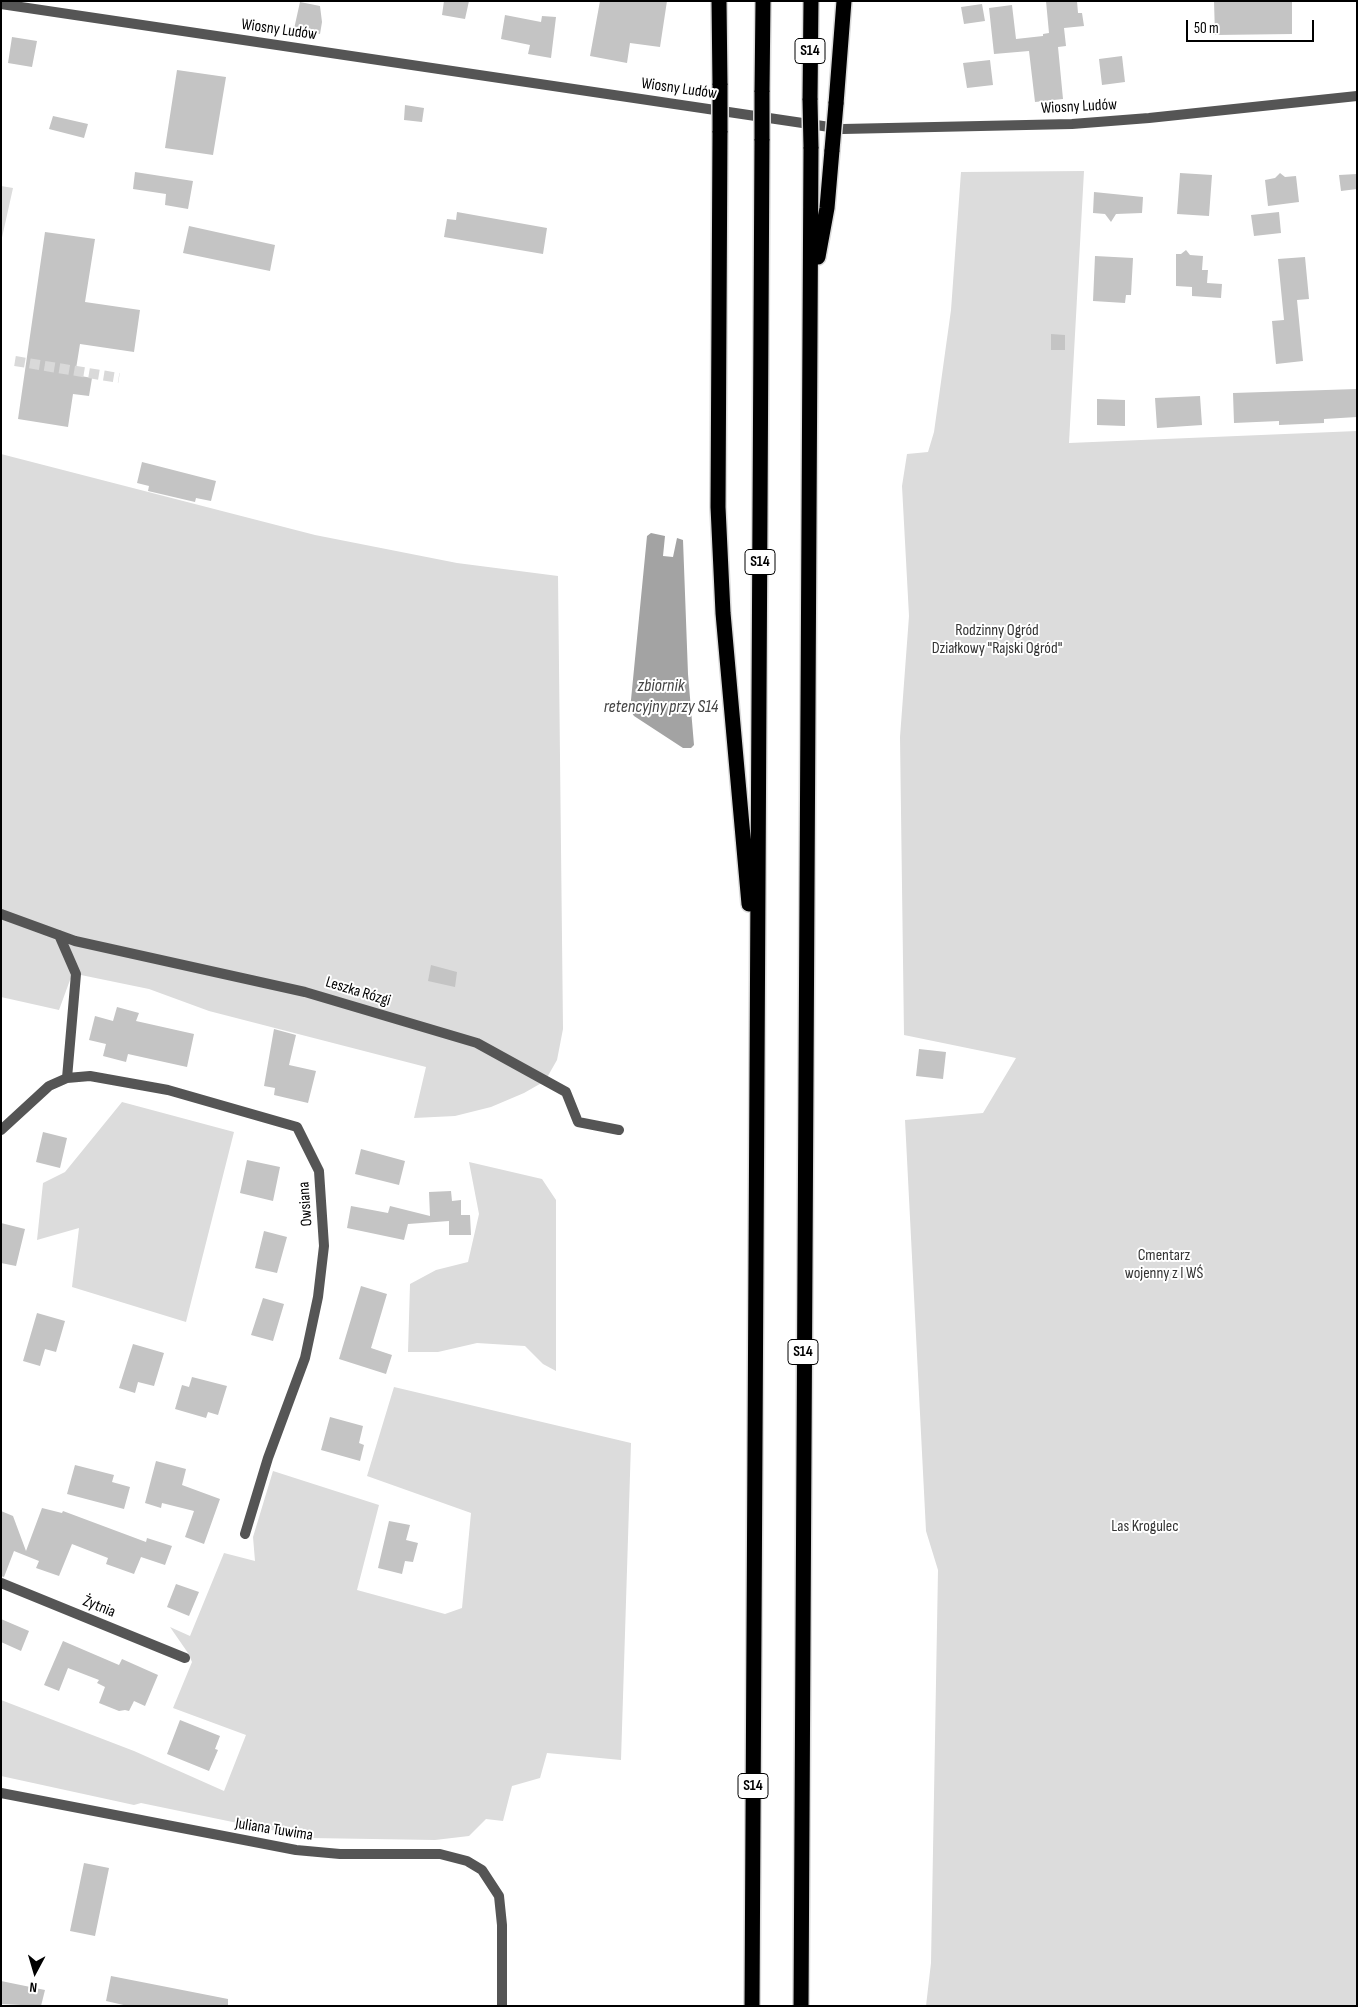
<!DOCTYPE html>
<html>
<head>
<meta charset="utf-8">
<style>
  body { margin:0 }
  #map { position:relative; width:1358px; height:2007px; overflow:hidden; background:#fff; font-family:"Sofia Sans Condensed",sans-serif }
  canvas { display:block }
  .frame { position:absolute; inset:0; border:2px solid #000; pointer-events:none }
  .north { position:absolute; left:10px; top:1947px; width:50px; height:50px; -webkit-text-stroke:4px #fff; paint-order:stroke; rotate:186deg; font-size:14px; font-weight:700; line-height:20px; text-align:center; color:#000 }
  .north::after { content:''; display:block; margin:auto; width:18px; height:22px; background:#000; clip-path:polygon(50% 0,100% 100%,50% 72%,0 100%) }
  .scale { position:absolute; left:1186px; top:20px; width:128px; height:22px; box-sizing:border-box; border:2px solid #000; border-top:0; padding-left:6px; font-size:15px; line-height:18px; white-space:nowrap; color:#000; -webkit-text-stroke:4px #fff; paint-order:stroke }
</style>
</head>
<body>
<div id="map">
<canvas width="1358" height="2007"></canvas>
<div class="frame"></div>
<div class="north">N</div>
<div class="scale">50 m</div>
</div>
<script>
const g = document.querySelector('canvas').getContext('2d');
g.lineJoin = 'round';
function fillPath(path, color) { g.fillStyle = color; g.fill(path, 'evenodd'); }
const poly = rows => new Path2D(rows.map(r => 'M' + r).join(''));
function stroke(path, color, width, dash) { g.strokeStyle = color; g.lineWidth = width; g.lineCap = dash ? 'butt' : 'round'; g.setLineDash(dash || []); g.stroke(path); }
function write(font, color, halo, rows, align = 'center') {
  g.font = font + ' "Sofia Sans Condensed",sans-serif'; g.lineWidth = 4; g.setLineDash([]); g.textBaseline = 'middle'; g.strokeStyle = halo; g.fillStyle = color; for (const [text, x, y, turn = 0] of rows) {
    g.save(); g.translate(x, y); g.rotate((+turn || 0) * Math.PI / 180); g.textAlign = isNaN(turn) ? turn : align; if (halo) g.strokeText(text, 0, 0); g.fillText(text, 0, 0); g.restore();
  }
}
const green = poly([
  [1084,171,1069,443,1357,431,1357,2006,926,2006,931,1963,938,1570,926,1531,905,1120,983,1113,1016,1058,904,1035,900,737,909,616,902,486,907,454,928,452,934,432,951,310,961,172],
  [1,186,13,188,1,242],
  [1,454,315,535,457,563,558,576,563,1029,557,1060,545,1081,524,1093,491,1107,455,1116,414,1118,426,1067,209,1011,149,989,76,974,70,980,59,1010,1,997],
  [122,1102,234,1132,186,1322,72,1287,79,1228,37,1240,43,1183,65,1172],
  [469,1162,542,1179,556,1200,556,1371,543,1364,525,1346,477,1343,438,1352,408,1352,410,1284,436,1270,468,1262,479,1214],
  [394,1387,631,1443,621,1760,547,1753,540,1778,512,1786,503,1821,486,1819,469,1836,435,1840,310,1838,141,1803,134,1805,1,1776,1,1700,134,1751,224,1791,246,1735,173,1708,192,1662,188,1653,170,1627,190,1636,224,1553,255,1561,253,1537,273,1471,379,1505,357,1590,445,1614,462,1608,471,1513,367,1476]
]);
const water = poly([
  [651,533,665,536,663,556,673,557,677,538,683,540,688,674,694,745,691,748,683,748,634,716,630,710,647,536]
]);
const building = poly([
  [444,1,469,1,465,19,442,15],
  [600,1,667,1,660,47,630,43,627,63,590,56],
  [1046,1,1077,1,1078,13,1082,13,1084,26,1064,28,1066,46,1058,47,1063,99,1035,102,1029,51,994,54,989,8,1012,5,1016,39,1043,36,1043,34,1049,33],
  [1214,1,1292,1,1292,34,1215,35],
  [300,2,320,6,322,22,320,34,294,29],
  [982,4,985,21,964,24,961,7],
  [505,15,541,22,542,16,556,17,551,58,528,54,530,45,501,39],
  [12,37,37,41,32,67,8,63],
  [1122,56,1125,82,1102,85,1099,59],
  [990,60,993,85,967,88,963,63],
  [177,70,226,77,213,155,165,148],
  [405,105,424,108,422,122,404,120],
  [53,116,88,124,84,138,49,129],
  [135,172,193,181,188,209,165,205,166,194,133,189],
  [1180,173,1212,175,1209,216,1177,214],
  [1280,173,1285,177,1296,176,1299,202,1268,206,1265,180,1275,178],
  [1357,174,1357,189,1341,191,1339,175],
  [1094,192,1143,197,1142,213,1116,214,1111,222,1105,214,1093,213],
  [457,212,547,228,543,254,444,237,447,219,456,220],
  [1279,212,1281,233,1254,236,1251,215],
  [189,226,275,245,270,271,183,253],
  [45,232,95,239,85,302,140,310,134,352,80,344,75,375,92,378,89,396,73,394,68,427,18,419],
  [1186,250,1190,255,1203,256,1202,270,1208,270,1207,283,1222,284,1221,298,1192,296,1192,287,1176,286,1176,254,1181,254],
  [1095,256,1133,258,1131,295,1126,295,1125,303,1093,301],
  [1305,257,1309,299,1297,300,1303,361,1276,364,1272,321,1284,320,1278,259],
  [1051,334,1065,335,1065,350,1051,350],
  [1357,389,1357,417,1324,419,1324,423,1279,425,1279,421,1234,423,1233,393],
  [1200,396,1202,425,1157,428,1155,398],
  [1097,399,1125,400,1125,426,1097,425],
  [142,462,216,481,211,501,196,498,195,502,148,491,149,486,137,483],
  [431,965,457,972,455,987,428,981],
  [117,1007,139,1013,136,1021,194,1034,187,1067,128,1054,126,1062,103,1056,106,1044,89,1040,95,1016,113,1021],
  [274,1029,296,1035,289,1065,316,1071,308,1103,274,1095,275,1088,264,1086],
  [919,1049,946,1052,943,1079,916,1076],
  [43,1132,67,1138,60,1168,36,1162],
  [361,1149,405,1161,399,1185,355,1174],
  [247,1160,280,1167,273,1201,240,1193],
  [451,1191,452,1201,461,1200,461,1215,470,1215,471,1235,449,1235,449,1221,408,1224,404,1240,347,1228,351,1206,388,1213,390,1206,430,1216,429,1192],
  [1,1223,25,1229,16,1266,1,1263],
  [264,1231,287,1237,277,1273,255,1268],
  [361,1286,387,1294,371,1348,392,1355,386,1374,339,1359],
  [263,1298,284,1304,273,1341,251,1335],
  [37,1313,65,1321,56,1352,45,1349,40,1366,23,1361],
  [133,1344,164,1353,154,1386,138,1382,135,1393,119,1388],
  [192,1377,227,1386,218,1415,208,1412,206,1418,175,1409,182,1385,189,1387],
  [330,1417,363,1426,359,1443,364,1445,360,1461,321,1450],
  [156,1461,186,1469,182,1485,220,1499,204,1544,185,1537,194,1511,162,1503,161,1508,145,1503],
  [75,1465,114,1475,112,1482,130,1487,124,1509,67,1494],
  [42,1508,62,1513,63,1511,146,1542,147,1538,172,1546,165,1565,141,1557,134,1574,106,1564,108,1558,72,1544,59,1576,36,1568,39,1561,14,1551,4,1577,1,1576,1,1511,13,1516,26,1551],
  [389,1521,410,1525,406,1540,418,1543,413,1562,405,1561,402,1574,378,1568],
  [176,1584,199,1592,189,1616,167,1607],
  [1,1619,29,1631,21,1651,1,1642],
  [63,1641,119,1665,122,1659,158,1675,145,1706,134,1701,129,1711,125,1710,119,1711,99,1703,105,1687,97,1683,99,1680,68,1668,59,1691,44,1685],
  [180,1720,220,1736,215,1749,218,1750,209,1771,167,1754],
  [84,1863,109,1868,95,1936,70,1931],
  [111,1976,228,1999,228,2006,128,2006,106,2001],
  [1,1981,45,1990,41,2006,1,2004]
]);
const minorTunnel = poly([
  [15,361,119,378]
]);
const minor = poly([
  [1,914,75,941,305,992,477,1043,566,1092,578,1122,619,1130],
  [59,935,76,974,67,1078],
  [1,1130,49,1086,67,1078,90,1076,168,1090,297,1127,319,1171,324,1246,318,1297,305,1358,268,1458,245,1534],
  [1,1583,185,1658]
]);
const tertiary = poly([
  [1,4,843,129,1072,124,1149,118,1357,96],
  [1,1793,296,1850,340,1854,440,1854,467,1861,482,1870,499,1896,502,1925,502,2006]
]);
const motorway = poly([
  [719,1,720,85],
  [762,92,763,1],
  [810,100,811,1],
  [836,104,844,1],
  [720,131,718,507,723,613,749,904],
  [818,257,827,208,832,150],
  [752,2006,762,139],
  [801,2006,811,147]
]);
const motorwayBridge = poly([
  [720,85,720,131],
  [810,100,811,147],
  [762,139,762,92],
  [832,150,836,104]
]);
const shields = [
  [810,51,30],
  [760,562,30],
  [803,1352,30],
  [753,1786,30]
];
const shieldNames = [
  ["S14",810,51],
  ["S14",760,562],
  ["S14",803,1352],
  ["S14",753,1786]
];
const streetNames = [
  ["Wiosny Ludów",279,30,8],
  ["Wiosny Ludów",679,89,8],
  ["Wiosny Ludów",1079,107,-3],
  ["Leszka Rózgi",358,992,17],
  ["Owsiana",306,1204,-94],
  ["Żytnia",99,1607,22],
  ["Juliana Tuwima",274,1830,9]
];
const parkNames = [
  ["Rodzinny Ogród",997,631],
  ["Działkowy \"Rajski Ogród\"",997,649],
  ["Cmentarz",1164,1256],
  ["wojenny z I WŚ",1164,1274],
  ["Las Krogulec",1145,1527]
];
const waterNames = [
  ["zbiornik",661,686],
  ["retencyjny przy S14",661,707]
];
fillPath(green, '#dcdcdc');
fillPath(water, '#a3a3a3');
fillPath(building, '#c4c4c4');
stroke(minorTunnel, '#d9d9d9', 10, [10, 5]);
stroke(motorway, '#dbdbdb', 18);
stroke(minor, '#555', 10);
stroke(tertiary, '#555', 10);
stroke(motorway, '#000', 15);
stroke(motorwayBridge, '#dbdbdb', 18, []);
stroke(motorwayBridge, '#000', 15);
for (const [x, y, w] of shields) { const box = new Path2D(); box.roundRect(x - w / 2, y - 12.5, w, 25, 4); g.fillStyle = '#fff'; g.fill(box); stroke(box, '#000', 1); }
write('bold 15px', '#000', null, shieldNames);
write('16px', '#000', '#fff', streetNames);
write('16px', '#333', '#fff', parkNames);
write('italic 18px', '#444', '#fff', waterNames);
</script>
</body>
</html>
